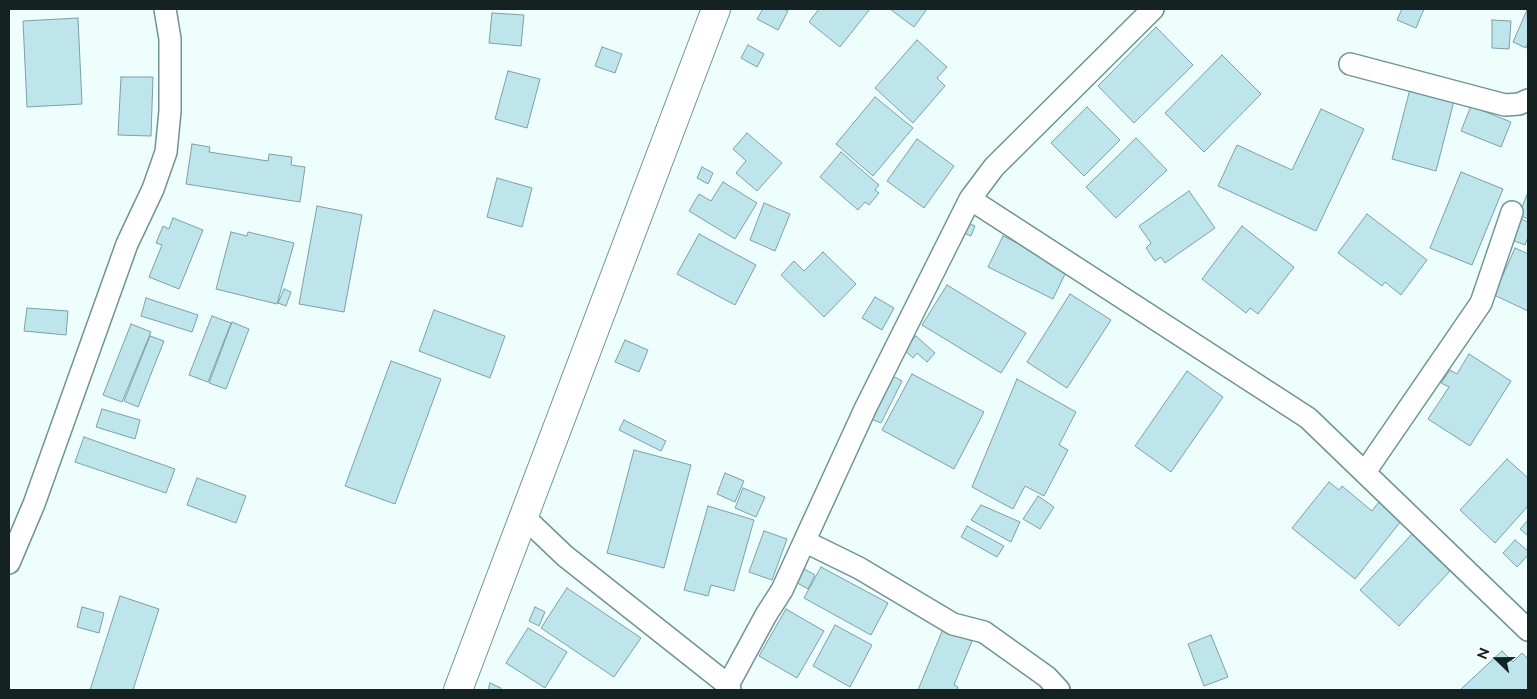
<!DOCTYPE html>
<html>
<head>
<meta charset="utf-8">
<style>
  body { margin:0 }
  #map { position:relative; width:1537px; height:699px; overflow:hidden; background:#eefefc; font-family:Raleway,sans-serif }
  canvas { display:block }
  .frame { position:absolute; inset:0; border:10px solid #142322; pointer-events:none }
  .north { position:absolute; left:1472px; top:634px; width:50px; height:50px; -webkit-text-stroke:4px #fff; paint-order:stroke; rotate:292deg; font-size:14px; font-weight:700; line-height:20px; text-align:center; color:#142322 }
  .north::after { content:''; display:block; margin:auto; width:18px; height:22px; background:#142322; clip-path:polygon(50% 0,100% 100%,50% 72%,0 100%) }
</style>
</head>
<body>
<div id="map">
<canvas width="1537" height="699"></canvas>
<div class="frame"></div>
<div class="north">N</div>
</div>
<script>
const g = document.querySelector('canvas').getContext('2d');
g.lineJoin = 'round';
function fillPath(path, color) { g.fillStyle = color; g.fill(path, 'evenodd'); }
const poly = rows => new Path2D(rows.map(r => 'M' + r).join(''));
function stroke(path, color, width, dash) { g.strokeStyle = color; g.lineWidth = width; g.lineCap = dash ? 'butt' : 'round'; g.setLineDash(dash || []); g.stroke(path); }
const building = poly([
  [763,9,784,9,788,11,778,30,757,19,763,9],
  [819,9,870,9,840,47,809,22,819,9],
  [890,9,927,9,914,27,890,9],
  [1402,9,1424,9,1416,28,1397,20,1402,9],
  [1527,10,1528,42,1526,48,1513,42,1527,10],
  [492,13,524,15,521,46,489,43,492,13],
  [78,18,82,104,27,107,23,21,78,18],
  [1492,20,1511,21,1509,49,1492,48,1492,20],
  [1156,27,1193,65,1134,123,1098,86,1156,27],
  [917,40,947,67,937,78,945,86,913,123,875,88,917,40],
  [748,45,764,54,757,67,741,58,748,45],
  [602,47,622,54,615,73,595,66,602,47],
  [1222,55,1261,94,1204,152,1165,113,1222,55],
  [508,71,540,79,527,128,495,119,508,71],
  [121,77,153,77,151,136,118,135,121,77],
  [1410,89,1454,101,1436,171,1392,159,1410,89],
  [875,97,913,128,873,176,836,144,875,97],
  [1471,106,1511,122,1501,147,1461,131,1471,106],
  [1087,107,1120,140,1084,176,1051,143,1087,107],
  [1321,109,1364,129,1316,231,1218,186,1237,145,1292,170,1321,109],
  [747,133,782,163,757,191,736,173,746,161,733,149,747,133],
  [1136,138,1167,170,1116,218,1086,187,1136,138],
  [917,139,954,166,924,208,887,181,917,139],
  [192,144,210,147,209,152,268,161,269,154,292,157,291,165,305,167,300,202,186,184,192,144],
  [841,152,879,185,875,190,879,193,869,205,865,202,858,210,820,177,841,152],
  [702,167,713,173,708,184,697,178,702,167],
  [1461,172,1503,189,1472,265,1430,248,1461,172],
  [497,178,532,188,522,227,487,217,497,178],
  [723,182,757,203,735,239,689,211,699,194,711,201,723,182],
  [1189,191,1215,228,1165,263,1161,257,1155,261,1146,248,1151,243,1139,226,1189,191],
  [1528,192,1528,219,1519,215,1528,192],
  [764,203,790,214,775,251,750,240,764,203],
  [317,206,362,215,344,312,299,304,317,206],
  [1367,214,1427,260,1401,295,1385,282,1382,286,1338,253,1367,214],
  [173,218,203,230,179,289,149,277,162,245,156,243,163,226,169,229,173,218],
  [1521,219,1528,222,1528,237,1525,245,1512,240,1521,219],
  [965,222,975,226,971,236,961,232,965,222],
  [1242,226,1294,267,1258,314,1250,308,1246,313,1202,279,1242,226],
  [231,232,247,236,248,232,294,243,277,304,216,289,231,232],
  [699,234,756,265,735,305,677,274,699,234],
  [1003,236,1068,268,1053,299,988,267,1003,236],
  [1515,248,1528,254,1528,311,1494,295,1515,248],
  [823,252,856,284,824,317,781,275,794,261,804,271,823,252],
  [947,285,1026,333,1001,373,922,325,947,285],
  [284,289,291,292,286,306,278,303,284,289],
  [1070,294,1111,320,1067,388,1027,362,1070,294],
  [875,297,894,308,882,330,862,318,875,297],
  [146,298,198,315,192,332,141,316,146,298],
  [27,308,68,311,66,335,24,331,27,308],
  [434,310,505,336,490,378,419,351,434,310],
  [212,316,231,323,208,382,189,375,212,316],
  [232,322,249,329,226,389,209,383,232,322],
  [131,324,151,332,122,402,103,395,131,324],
  [150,336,164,341,138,407,124,401,150,336],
  [916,336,935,353,927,362,917,353,913,358,904,350,916,336],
  [625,340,648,350,639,372,615,362,625,340],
  [1469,354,1511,381,1470,446,1428,419,1449,387,1441,383,1450,370,1457,374,1469,354],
  [391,361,441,379,395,504,345,486,391,361],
  [1187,371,1223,397,1171,472,1135,446,1187,371],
  [912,374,984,412,954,469,882,430,912,374],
  [891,375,902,381,881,423,869,418,891,375],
  [1017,379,1076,412,1059,445,1068,450,1044,496,1025,486,1013,509,972,487,1017,379],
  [102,409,140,420,135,439,96,427,102,409],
  [624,420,666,441,661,451,619,430,624,420],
  [84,437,175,469,166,493,75,462,84,437],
  [634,450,691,465,664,568,607,553,634,450],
  [1507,459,1528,478,1528,506,1495,543,1460,510,1507,459],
  [725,473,744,481,735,502,717,494,725,473],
  [197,478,246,496,236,523,187,505,197,478],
  [1329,482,1339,490,1342,486,1372,511,1382,498,1405,516,1355,579,1292,528,1329,482],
  [743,488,765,497,756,517,735,508,743,488],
  [1038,496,1054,507,1040,529,1023,519,1038,496],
  [981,505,1020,522,1011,542,971,520,981,505],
  [708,506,754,520,734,591,711,585,708,596,684,590,708,506],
  [1528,520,1528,536,1520,529,1528,520],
  [967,526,1004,546,997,557,961,537,967,526],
  [764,531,787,539,772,580,749,572,764,531],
  [1412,534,1450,571,1399,626,1360,590,1412,534],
  [1515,540,1528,551,1528,555,1517,567,1503,553,1515,540],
  [797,565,815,575,808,589,790,579,797,565],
  [821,567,888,603,871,635,804,598,821,567],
  [567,588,641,638,614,677,541,628,567,588],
  [120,596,159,609,133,690,90,690,120,596],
  [82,607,104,613,99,633,77,627,82,607],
  [535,607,545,612,539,626,529,621,535,607],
  [786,609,824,631,797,678,759,656,786,609],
  [835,625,872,645,850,687,813,666,835,625],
  [528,628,567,652,545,688,506,663,528,628],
  [943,629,972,641,954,685,958,687,957,690,918,690,943,629],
  [1211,635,1228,677,1204,686,1188,644,1211,635],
  [1502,651,1513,662,1522,653,1528,659,1528,690,1460,690,1502,651],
  [490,683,501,688,500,690,488,690,490,683]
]);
const minor = poly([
  [1350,64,1505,105,1519,104,1528,100],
  [970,199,1308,418,1528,630],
  [1365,472,1481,303,1512,212],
  [524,517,565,556,728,685,730,690],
  [806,542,859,568,953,624,984,632,1047,677,1059,690],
  [9,563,34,504,127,244,153,189,166,152,170,111,170,39,165,9],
  [728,685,766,615,782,590,866,407,970,199,994,167,1153,9]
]);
const secondary = poly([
  [458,690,716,9]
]);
fillPath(building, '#bee4ec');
stroke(building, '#7ca0a7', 1);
stroke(minor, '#6f9491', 24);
stroke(secondary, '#6f9491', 30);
stroke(minor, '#fff', 21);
stroke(secondary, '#fff', 28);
</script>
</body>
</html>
